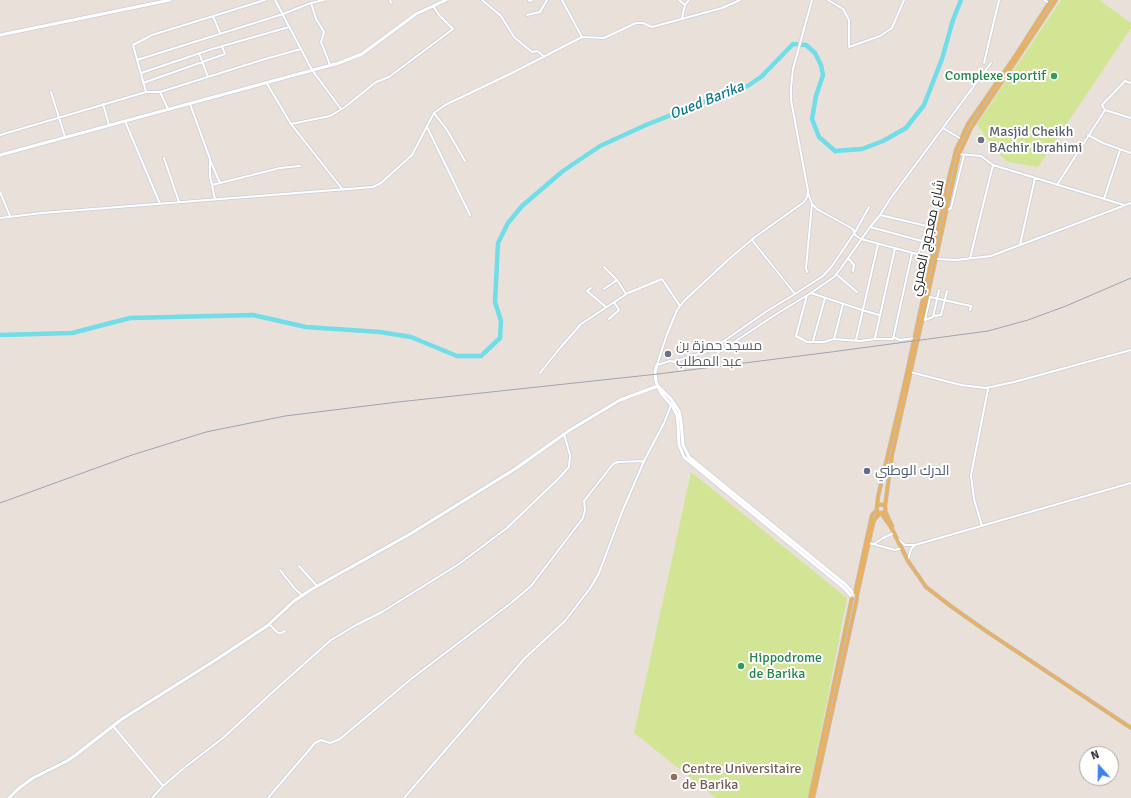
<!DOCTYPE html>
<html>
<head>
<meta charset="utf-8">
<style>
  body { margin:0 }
  #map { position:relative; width:1131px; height:798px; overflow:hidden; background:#eae0da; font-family:Signika,sans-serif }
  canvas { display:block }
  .north { position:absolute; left:1079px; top:746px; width:40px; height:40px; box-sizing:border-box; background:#fff; border:1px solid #a9a9a9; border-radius:50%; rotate:340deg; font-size:11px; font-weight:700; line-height:16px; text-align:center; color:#282828 }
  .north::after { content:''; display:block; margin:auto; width:14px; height:18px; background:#4080f1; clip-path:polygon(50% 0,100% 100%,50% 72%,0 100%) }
</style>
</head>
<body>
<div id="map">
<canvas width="1131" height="798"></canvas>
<div class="north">N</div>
</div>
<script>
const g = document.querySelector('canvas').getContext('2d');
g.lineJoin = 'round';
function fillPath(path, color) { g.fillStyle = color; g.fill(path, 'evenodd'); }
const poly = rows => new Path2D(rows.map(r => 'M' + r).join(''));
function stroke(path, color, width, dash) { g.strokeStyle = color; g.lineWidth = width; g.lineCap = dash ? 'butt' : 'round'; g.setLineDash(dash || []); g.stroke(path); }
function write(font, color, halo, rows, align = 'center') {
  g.font = font + ' Signika,Cairo,sans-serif'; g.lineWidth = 4; g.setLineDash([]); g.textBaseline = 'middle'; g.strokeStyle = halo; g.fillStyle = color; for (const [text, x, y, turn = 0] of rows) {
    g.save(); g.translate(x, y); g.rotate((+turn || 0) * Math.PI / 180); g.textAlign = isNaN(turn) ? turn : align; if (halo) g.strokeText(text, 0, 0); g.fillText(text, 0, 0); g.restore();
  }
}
const pitch = poly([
  [1061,0,1099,0,1131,23,1131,28,1038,167,1008,162,995,151,977,124],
  [691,472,847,598,808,798,716,798,634,733]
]);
const river = poly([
  [0,335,72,333,130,318,253,315,306,327,380,332,411,337,457,356,481,356,500,338,501,321,495,302,498,243,508,223,522,206,563,171,600,146,646,125,726,93,746,87,761,77,793,44,806,45,815,53,821,65,823,75,816,96,812,119,819,137,835,151,862,149,883,141,906,128,924,105,942,59,953,20,961,0]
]);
const street = poly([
  [275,0,312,70,341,109],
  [390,0,391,3],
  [482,0,501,16,514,37,532,52,537,51,540,53,544,57],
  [562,0,582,37,604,38,636,23,643,23,652,27,722,8,740,0],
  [679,0,685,5],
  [812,0,793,69,791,88,791,100,808,191,807,197,804,202,755,237,729,259,685,300,677,310,666,337,657,365,670,361,683,364,695,361,711,360,719,352,778,313,811,293,834,277,841,268,870,227,880,215,927,226,918,255],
  [828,0,843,9,849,20,849,47,880,36,892,28,904,0],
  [1044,0,1049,3],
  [529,1,532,0],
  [311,3,316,19,324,32,321,42,330,65],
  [527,15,540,12,547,0],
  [213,16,220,33],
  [682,18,685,5,689,0],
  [199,53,208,77],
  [137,60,283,14,311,3,324,0],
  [984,63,999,0],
  [141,73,212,49,289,27],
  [266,82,291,124,343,190],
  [143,83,225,54,222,46],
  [51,92,65,137],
  [146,92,160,92,265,59,301,49],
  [160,92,168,109],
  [103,104,109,125],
  [190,104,210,159,210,176,215,199],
  [1105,110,1102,105,1125,81,1131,83],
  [434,113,447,130,465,161],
  [125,121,160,204],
  [291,124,330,116,345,107,376,82,389,77,453,29,440,16,433,6],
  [427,127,470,215],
  [943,128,961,139],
  [0,135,146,92,133,45,152,35,265,0],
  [1088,135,1103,143,1131,153],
  [959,154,981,156,993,165,1124,205],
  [164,158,179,202],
  [210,160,220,183,212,185],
  [220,183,280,168,300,166],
  [1057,185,1105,110,1131,118],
  [0,192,10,216],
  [808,193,812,204,817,209,853,229,855,235,861,239,932,258],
  [1104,199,1120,150],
  [947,210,951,208,964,155],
  [880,215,890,199,991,63],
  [0,218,42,213,373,187,381,183,412,155,434,113,445,105,512,73,582,37],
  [870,227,922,241],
  [752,240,795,294,823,276,832,266,855,232,869,207],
  [1020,245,1035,178],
  [848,258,854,265,853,271],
  [970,258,993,165],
  [936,259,956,260,991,256,1131,203],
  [604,267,617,280,626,294],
  [807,272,806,268,812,204],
  [836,274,857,292],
  [591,288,587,291,606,307],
  [604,289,617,280],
  [811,293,862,310,879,315],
  [807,295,796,336,807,342,824,342,834,339,860,341,875,339,893,339,912,253],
  [933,316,941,315,947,291],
  [609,319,619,310,614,302],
  [925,320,930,297,971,306,970,310],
  [925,320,933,317,939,290],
  [893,337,900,340,915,338],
  [875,338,895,248],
  [834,339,843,304],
  [856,340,878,244],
  [813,341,825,298],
  [673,362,711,350,767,311,795,294],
  [910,372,961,385,986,388,1014,382,1131,350],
  [540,373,560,348,581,324,628,293,662,279,680,306],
  [982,526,974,499,971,475,988,389],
  [898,539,905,545,915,545,911,549,908,560],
  [869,543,895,550,902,548],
  [874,544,883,538,894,533],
  [915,545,1131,483],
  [299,566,317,586],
  [280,570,295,589,303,596],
  [269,624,278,633,281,633,285,631],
  [113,726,163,786,184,768,223,738,276,689,331,640,356,625,382,612,459,564,507,528,558,479,569,467,570,455,564,434],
  [152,798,163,786],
  [268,798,315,743,321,740,330,743,340,739,411,679,511,603,531,586,583,518,585,510,584,501,613,464,618,462,644,461],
  [404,798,525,658,565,621,591,587,599,573,622,512,644,461,664,423,671,405]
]);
const secondary = poly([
  [0,35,170,0],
  [0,155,339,63,362,54,416,14,446,0],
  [657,365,655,372,656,382,661,393,673,407,677,415,678,424,679,445,684,457,844,588,852,597],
  [659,387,671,399,679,411,681,421,683,445,689,457,846,585,854,594],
  [9,798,18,789,33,778,67,761,77,754,122,719,214,661,267,626,294,601,312,589,410,534,515,469,570,430,620,400,658,386]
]);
const primary = poly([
  '876.5 509a4.5 4.5 0 1 1 9 0a4.5 4.5 0 1 1-9 0Z',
  [877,506,878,497,905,382,949,178,956,150,968,124,1016,55,1051,0],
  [885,506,892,455,959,154,971,128,1056,0],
  [885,511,892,526],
  [881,513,891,527,908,561,926,587,952,607,986,631,1131,728],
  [855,593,872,515,877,510],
  [857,595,872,528,874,520,880,513],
  [810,798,852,598],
  [813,798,857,598]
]);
const rail = poly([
  [0,503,132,455,206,432,285,416,398,402,658,374,831,352,988,331,1028,320,1066,306,1131,278]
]);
const markers = [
  [1054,76,4,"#2e9e5b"],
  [981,140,4,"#6b7280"],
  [668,354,4,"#6b7280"],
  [867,471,4,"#5c6f8a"],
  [741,666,4,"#2e9e5b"],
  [674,777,4,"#8d6e63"]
];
const leisureNames = [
  ["Complexe sportif",1046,76],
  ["Hippodrome",749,658,"left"],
  ["de Barika",749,674,"left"]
];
const worshipNames = [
  ["Masjid Cheikh",989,132],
  ["BAchir Ibrahimi",989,148],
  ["مسجد حمزة بن",676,346],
  ["عبد المطلب",676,362]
];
const streetNames = [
  ["شارع معجوج العمري",928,238,-78]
];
const serviceNames = [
  ["الدرك الوطني",875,471]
];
const educationNames = [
  ["Centre Universitaire",682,769],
  ["de Barika",682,785]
];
const waterNames = [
  ["Oued Barika",707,101,-22]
];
fillPath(pitch, '#d1e594');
stroke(river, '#70dde8', 4.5);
stroke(street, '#c8ced9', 3.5);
stroke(secondary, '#c8ced9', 4.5);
stroke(primary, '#bebebe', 4.5);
stroke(street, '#fff', 2);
stroke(secondary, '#fff', 3);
stroke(primary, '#e9b15f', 3);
stroke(rail, '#9da4b1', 1);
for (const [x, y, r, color] of markers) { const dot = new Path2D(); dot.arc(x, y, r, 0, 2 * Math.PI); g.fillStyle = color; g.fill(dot); stroke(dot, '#fff', 1.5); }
write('14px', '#27864d', '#fff', leisureNames, 'right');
write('14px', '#5b616d', '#fff', worshipNames, 'left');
write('14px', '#282828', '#fff', streetNames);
write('14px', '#4e5e75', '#fff', serviceNames, 'left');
write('14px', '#785e54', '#fff', educationNames, 'left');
write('italic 15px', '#137b90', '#fff', waterNames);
</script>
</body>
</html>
